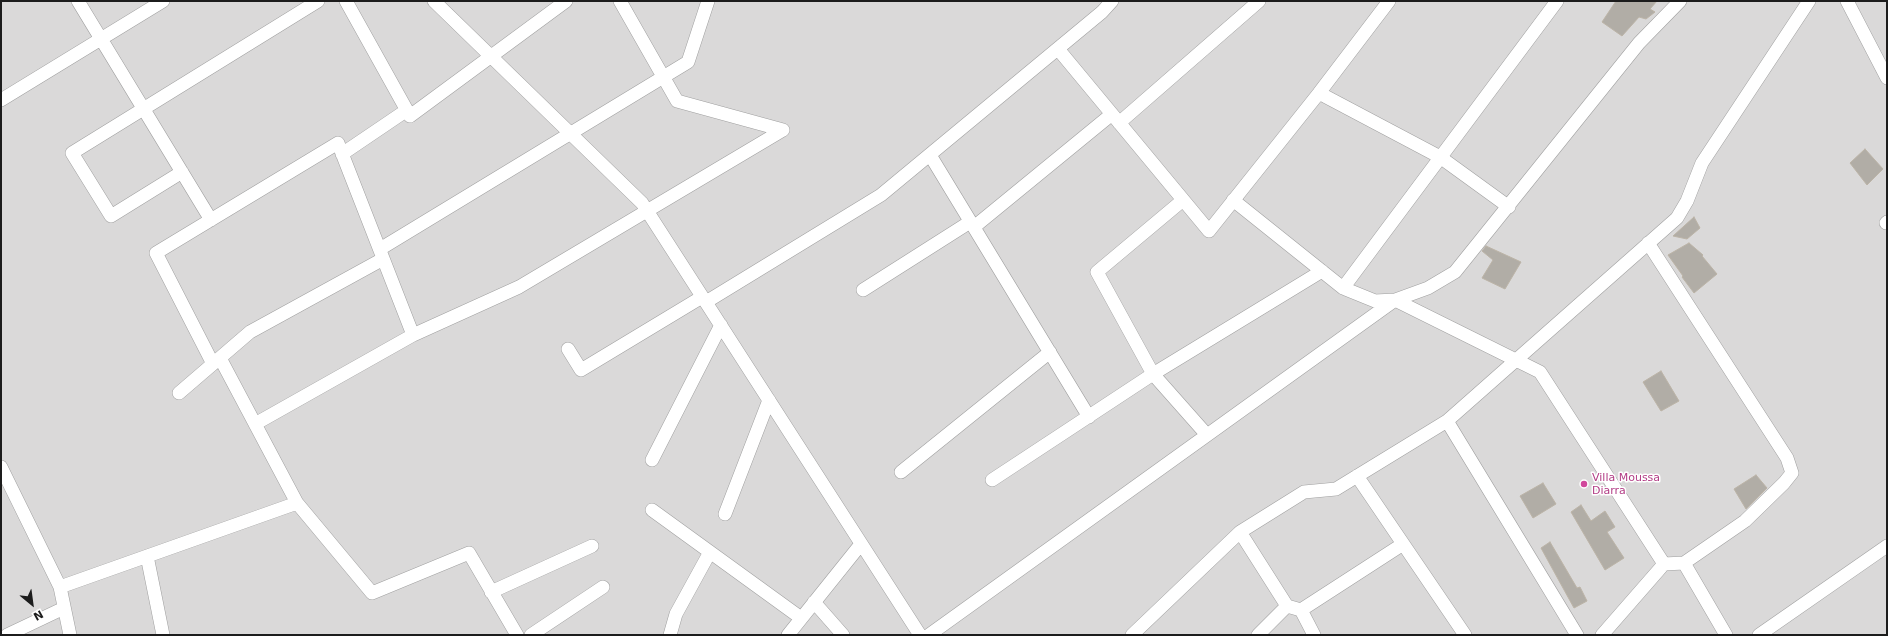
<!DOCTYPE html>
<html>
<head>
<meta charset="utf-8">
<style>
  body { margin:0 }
  #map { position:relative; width:1888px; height:636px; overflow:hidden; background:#ecebe3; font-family:"DejaVu Sans",sans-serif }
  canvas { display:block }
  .frame { position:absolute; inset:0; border:2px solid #1c1c1c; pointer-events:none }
  .north { position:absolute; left:12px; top:584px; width:40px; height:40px; -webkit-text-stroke:3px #fff; paint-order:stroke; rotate:151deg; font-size:11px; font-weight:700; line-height:16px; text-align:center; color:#1c1c1c }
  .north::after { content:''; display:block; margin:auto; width:14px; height:18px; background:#1c1c1c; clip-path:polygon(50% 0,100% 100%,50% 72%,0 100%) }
</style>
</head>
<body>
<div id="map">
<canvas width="1888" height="636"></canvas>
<div class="frame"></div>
<div class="north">N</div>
</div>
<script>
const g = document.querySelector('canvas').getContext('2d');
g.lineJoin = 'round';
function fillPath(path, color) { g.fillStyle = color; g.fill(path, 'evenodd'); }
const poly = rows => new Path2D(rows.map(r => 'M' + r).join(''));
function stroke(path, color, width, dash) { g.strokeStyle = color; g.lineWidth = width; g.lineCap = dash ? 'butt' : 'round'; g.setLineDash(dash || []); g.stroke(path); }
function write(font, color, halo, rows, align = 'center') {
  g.font = font + ' "DejaVu Sans",sans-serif'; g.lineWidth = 3; g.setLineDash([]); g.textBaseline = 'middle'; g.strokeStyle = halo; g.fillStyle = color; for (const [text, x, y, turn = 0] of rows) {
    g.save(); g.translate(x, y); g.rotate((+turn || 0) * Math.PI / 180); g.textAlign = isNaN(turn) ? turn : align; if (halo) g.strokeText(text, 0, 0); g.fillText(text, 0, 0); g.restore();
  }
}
const residential = poly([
  [1,1,1887,1,1887,635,1,635]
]);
const building = poly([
  [1616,1,1657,1,1650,9,1655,12,1646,19,1639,17,1622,36,1602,22,1616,1],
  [1865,149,1883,169,1867,185,1850,163,1865,149],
  [1694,217,1700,228,1687,239,1673,236,1694,217],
  [1689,243,1703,255,1702,256,1717,274,1694,293,1682,277,1683,276,1668,255,1689,243],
  [1486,246,1521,262,1505,289,1482,278,1493,260,1482,251,1486,246],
  [1661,371,1679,401,1661,411,1643,382,1661,371],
  [1756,475,1767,488,1746,509,1734,489,1756,475],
  [1543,483,1556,504,1533,518,1520,496,1543,483],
  [1581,505,1591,521,1605,511,1615,527,1607,532,1624,558,1605,570,1571,512,1581,505],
  [1550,542,1577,588,1580,587,1587,601,1574,608,1541,548,1550,542]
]);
const minor = poly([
  [78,1,211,220],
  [346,1,410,116,566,1],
  [434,1,642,203,920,635],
  [620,1,677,101,783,130],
  [1847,1,1887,78],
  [1058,49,1209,231,1319,93,1389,1],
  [1319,93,1440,157,1509,207],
  [1,100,163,1],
  [1119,123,1259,1],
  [342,154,407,110],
  [930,155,1089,417],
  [182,172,111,216,72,153,318,1],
  [1183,200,1097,272,1153,374,1207,435],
  [1233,200,1343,288,1375,301,1395,300,1540,372,1664,564],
  [1886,223,1887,222],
  [974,227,1112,114],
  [380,249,688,62,708,1],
  [1343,288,1557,1],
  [863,290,970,222],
  [706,302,881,195,1102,12,1112,1],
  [568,349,581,370,702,297],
  [220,358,297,503,372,593,469,553,517,635],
  [213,364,156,253,338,143,413,335],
  [179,393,250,332,383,259],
  [1447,421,1577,635],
  [255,424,413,335,519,287,783,130],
  [652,460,721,325],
  [1,467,60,587,70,635],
  [901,472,1050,352],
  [1357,476,1465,635],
  [992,480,1153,374,1322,271],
  [652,510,801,618],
  [725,514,769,400],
  [1240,532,1287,606,1301,610,1403,544],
  [147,556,163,635],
  [1684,563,1726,635],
  [60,587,297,503],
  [491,592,592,546],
  [814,602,843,635],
  [1301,610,1314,635],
  [7,635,64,608],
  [531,635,603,587],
  [670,635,676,614,710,552],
  [788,635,861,544],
  [929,635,1395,300,1428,288,1455,272,1639,43,1680,1],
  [1132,635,1240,532,1304,492,1336,489,1447,421,1677,218,1687,201,1702,163,1809,1],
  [1258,635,1287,606],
  [1602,635,1664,564,1684,563,1745,521,1784,483,1792,473,1787,458,1648,243],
  [1759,635,1887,546]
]);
const markers = [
  [1584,484,4,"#d1479c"]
];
const hotelNames = [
  ["Villa Moussa",1592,478],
  ["Diarra",1592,491]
];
fillPath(residential, '#dad9d9');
fillPath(building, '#b1ada6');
stroke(building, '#bcb4a7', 1);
stroke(minor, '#a0a0a0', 14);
stroke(minor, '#fff', 13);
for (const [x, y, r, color] of markers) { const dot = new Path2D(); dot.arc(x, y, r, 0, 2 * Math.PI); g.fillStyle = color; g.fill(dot); stroke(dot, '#fff', 1.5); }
write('11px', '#b23c85', '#fff', hotelNames, 'left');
</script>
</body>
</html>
